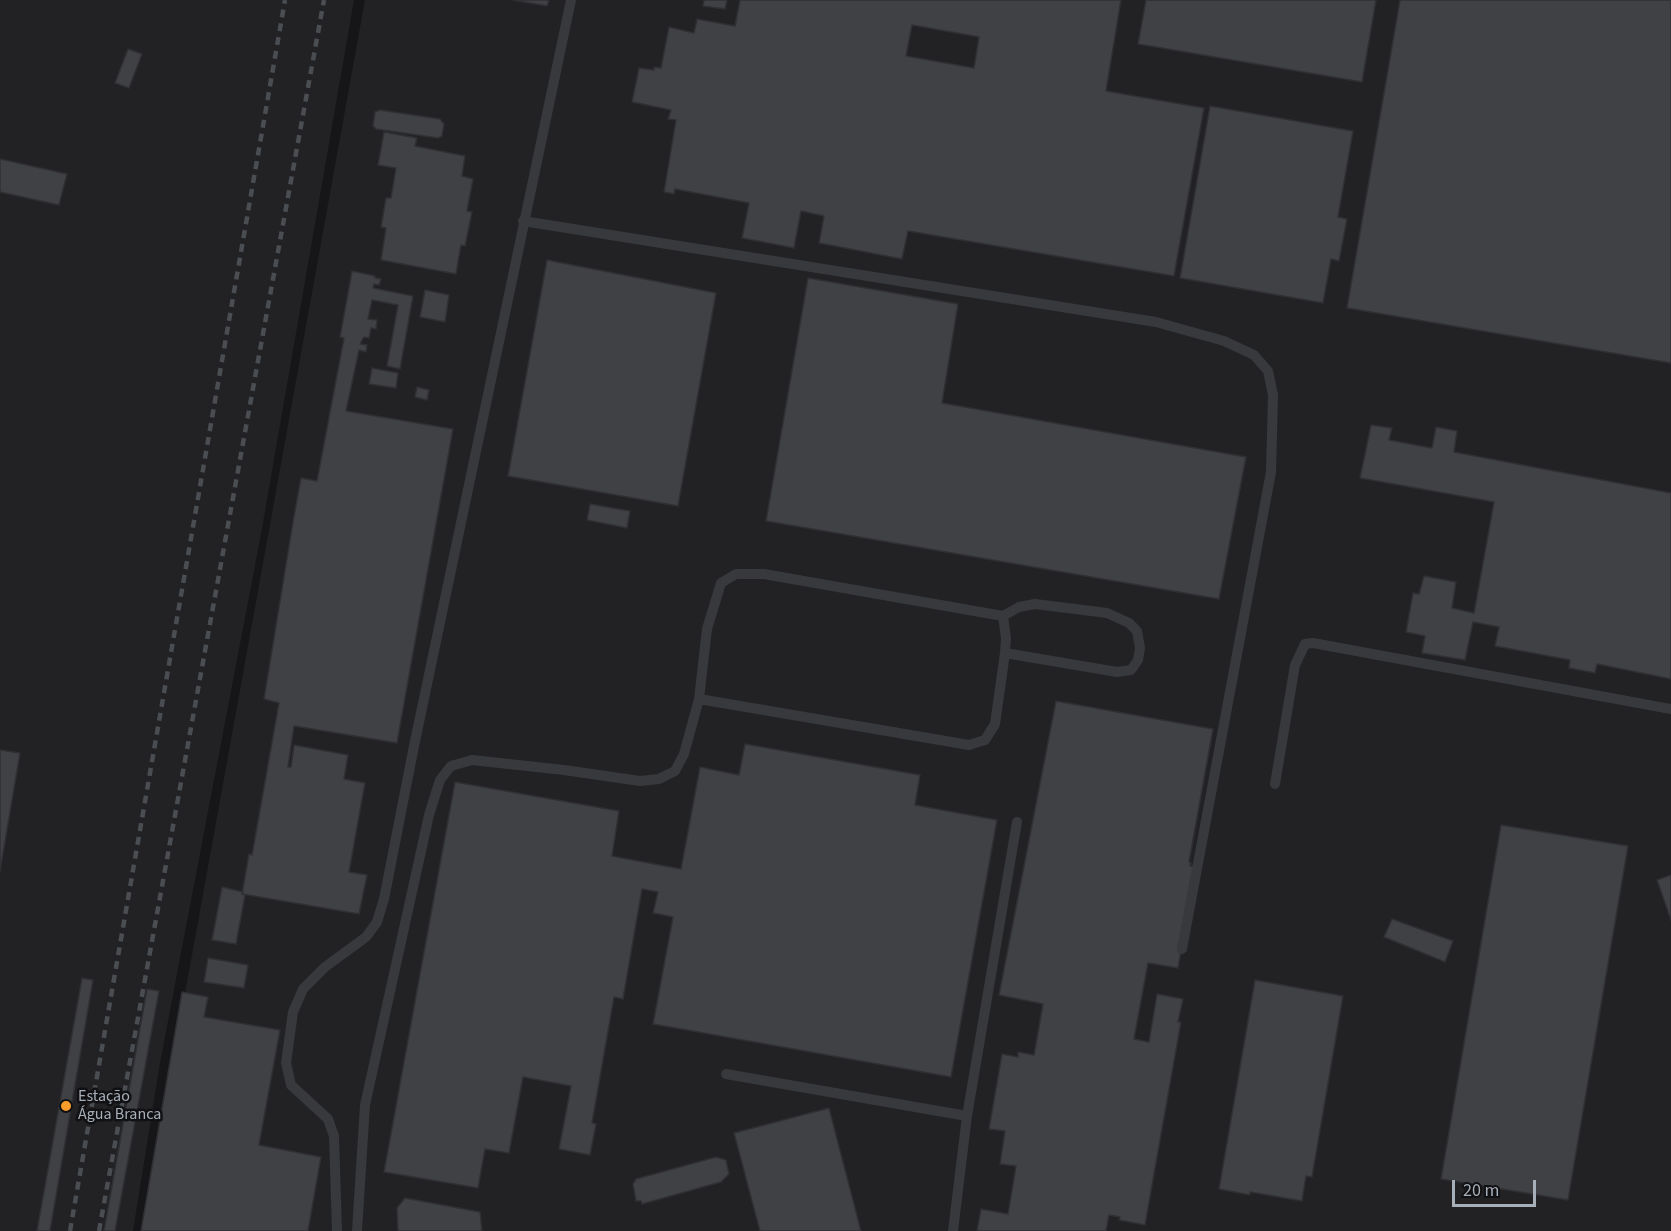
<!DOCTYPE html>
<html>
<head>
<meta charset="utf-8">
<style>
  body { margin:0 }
  #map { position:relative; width:1671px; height:1231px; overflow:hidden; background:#161618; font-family:"Source Sans 3",sans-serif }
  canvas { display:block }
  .scale { position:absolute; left:1452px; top:1180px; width:84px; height:27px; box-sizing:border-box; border:3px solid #a7afb9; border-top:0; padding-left:8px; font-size:18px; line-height:21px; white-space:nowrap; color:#a7afb9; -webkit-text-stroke:4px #111113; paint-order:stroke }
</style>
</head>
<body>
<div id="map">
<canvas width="1671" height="1231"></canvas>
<div class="scale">20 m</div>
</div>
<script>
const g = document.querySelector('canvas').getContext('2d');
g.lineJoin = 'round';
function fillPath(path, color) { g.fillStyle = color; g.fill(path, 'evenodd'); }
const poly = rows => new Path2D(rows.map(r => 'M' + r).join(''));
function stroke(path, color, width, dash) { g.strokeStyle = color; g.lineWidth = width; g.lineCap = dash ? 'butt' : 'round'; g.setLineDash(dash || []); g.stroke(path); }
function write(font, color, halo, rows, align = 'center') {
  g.font = font + ' "Source Sans 3",sans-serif'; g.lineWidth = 5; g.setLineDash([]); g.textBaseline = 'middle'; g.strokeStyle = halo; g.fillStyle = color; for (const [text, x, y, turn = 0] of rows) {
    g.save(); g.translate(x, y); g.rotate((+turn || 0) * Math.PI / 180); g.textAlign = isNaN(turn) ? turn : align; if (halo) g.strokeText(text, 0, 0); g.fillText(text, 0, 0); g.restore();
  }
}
const built = poly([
  [0,0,354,0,261,534,160,1063,133,1231,0,1231],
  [365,0,1671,0,1671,1231,142,1231]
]);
const building = poly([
  [513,0,549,0,547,6,513,0],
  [704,0,727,0,725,9,703,6,704,0],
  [740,0,1121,0,1106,91,1204,108,1174,276,908,231,902,259,819,243,824,216,801,211,794,248,742,238,749,203,675,189,674,194,664,192,676,120,668,119,671,110,632,102,639,68,654,70,654,67,661,68,669,27,694,33,697,19,735,26,740,0],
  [912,25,979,37,974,68,906,56,912,25],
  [1146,0,1376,0,1362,82,1138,44,1146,0],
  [1400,0,1671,0,1671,363,1347,308,1400,0],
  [128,49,142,54,129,88,115,83,128,49],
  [1210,106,1353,131,1338,217,1347,219,1339,261,1331,259,1323,303,1180,278,1210,106],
  [380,110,440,119,444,124,442,136,438,138,376,129,373,126,375,112,380,110],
  [384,132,417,138,415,146,465,156,462,176,473,179,467,211,472,212,465,246,461,245,456,274,381,260,386,228,381,227,386,198,391,198,396,168,378,165,384,132],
  [0,159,67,174,59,205,0,192,0,159],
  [547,260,716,293,678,506,508,476,547,260],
  [352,271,375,276,375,278,381,279,379,285,374,284,373,288,413,296,400,369,387,366,398,305,372,300,368,319,377,320,376,329,371,328,369,338,364,337,360,344,367,345,366,352,359,350,346,411,453,429,397,743,294,726,288,767,291,767,294,745,348,755,344,779,365,783,349,872,367,875,359,914,242,894,249,854,252,855,279,703,264,699,293,522,301,478,317,481,344,338,340,337,352,271],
  [808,278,958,304,942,403,1246,457,1219,599,766,521,808,278],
  [425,290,449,295,445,322,420,317,425,290],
  [372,368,398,373,396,388,369,384,372,368],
  [417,387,429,390,427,400,415,397,417,387],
  [1371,425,1392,428,1389,440,1432,448,1436,427,1457,431,1454,452,1671,493,1671,679,1597,664,1595,673,1569,668,1570,660,1495,646,1499,627,1473,622,1465,660,1422,653,1425,636,1406,632,1413,593,1419,594,1424,576,1456,582,1452,608,1474,613,1494,502,1360,478,1371,425],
  [590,504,630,511,627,528,587,520,590,504],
  [1056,701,1213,729,1189,862,1191,863,1190,866,1194,867,1192,890,1178,968,1148,963,1134,1039,1149,1042,1157,994,1183,999,1178,1022,1181,1022,1145,1225,1119,1220,1120,1217,1109,1215,1106,1231,977,1231,981,1209,1008,1214,1016,1166,1000,1164,1005,1131,989,1129,1002,1054,1018,1057,1018,1052,1034,1055,1043,1004,999,995,1056,701],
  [745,744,920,775,915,805,997,820,951,1077,653,1024,673,917,653,913,658,892,642,889,623,999,614,997,592,1123,596,1124,590,1155,559,1149,571,1086,523,1077,509,1153,485,1149,478,1188,384,1172,455,782,619,811,612,856,681,869,700,767,739,775,745,744],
  [0,750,20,753,0,871,0,750],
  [1501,825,1628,846,1568,1200,1441,1179,1501,825],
  [1671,875,1671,920,1657,880,1671,875],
  [222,887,243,892,242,894,245,895,236,944,212,940,222,887],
  [1392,919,1453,941,1445,962,1384,937,1392,919],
  [208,958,248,965,244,988,204,982,208,958],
  [82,978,93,980,50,1231,37,1231,82,978],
  [1255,980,1343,996,1312,1177,1306,1176,1302,1201,1250,1192,1250,1195,1219,1189,1255,980],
  [147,989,159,991,115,1231,104,1231,147,989],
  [182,992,208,997,204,1017,280,1030,259,1145,321,1157,308,1231,141,1231,182,992],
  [829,1108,861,1231,760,1231,734,1133,829,1108],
  [716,1157,726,1160,729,1174,721,1182,642,1204,641,1201,636,1201,633,1184,636,1179,716,1157],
  [405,1198,480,1212,482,1231,398,1231,397,1208,405,1198]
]);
const lane = poly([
  [523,221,1156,322,1224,341,1254,355,1268,371,1273,395,1271,472,1182,949],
  [1003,616,1019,607,1035,604,1107,613,1129,623,1137,631,1140,648,1138,660,1131,670,1117,672,1005,653],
  [1275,784,1295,665,1305,644,1313,643,1671,709],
  [726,1074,967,1116],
  [337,1231,334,1136,328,1119,291,1085,286,1063,293,1012,303,989,325,967,366,937,377,922,384,899,414,746,571,0],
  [357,1231,365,1105,429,815,440,780,451,766,472,760,564,770,640,781,659,779,675,771,684,754,699,699,707,629,721,583,736,574,764,574,1003,616,1006,638,1005,653,995,724,985,740,969,745,699,699],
  [953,1231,967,1116,1017,822]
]);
const rail = poly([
  [70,1231,285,0],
  [99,1231,324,0]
]);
const markers = [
  [66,1106,6,"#fc9c2a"]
];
const poiNames = [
  ["Estação",78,1097],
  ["Água Branca",78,1115]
];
fillPath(built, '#222225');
fillPath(building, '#404145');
stroke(building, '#303034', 1.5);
stroke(lane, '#37393d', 10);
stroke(rail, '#4a4d52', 4.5, [8, 6]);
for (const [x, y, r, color] of markers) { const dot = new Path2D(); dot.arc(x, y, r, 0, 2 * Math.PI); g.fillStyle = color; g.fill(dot); stroke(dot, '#111113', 2); }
write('16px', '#a7afb9', '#111113', poiNames, 'left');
</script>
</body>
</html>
